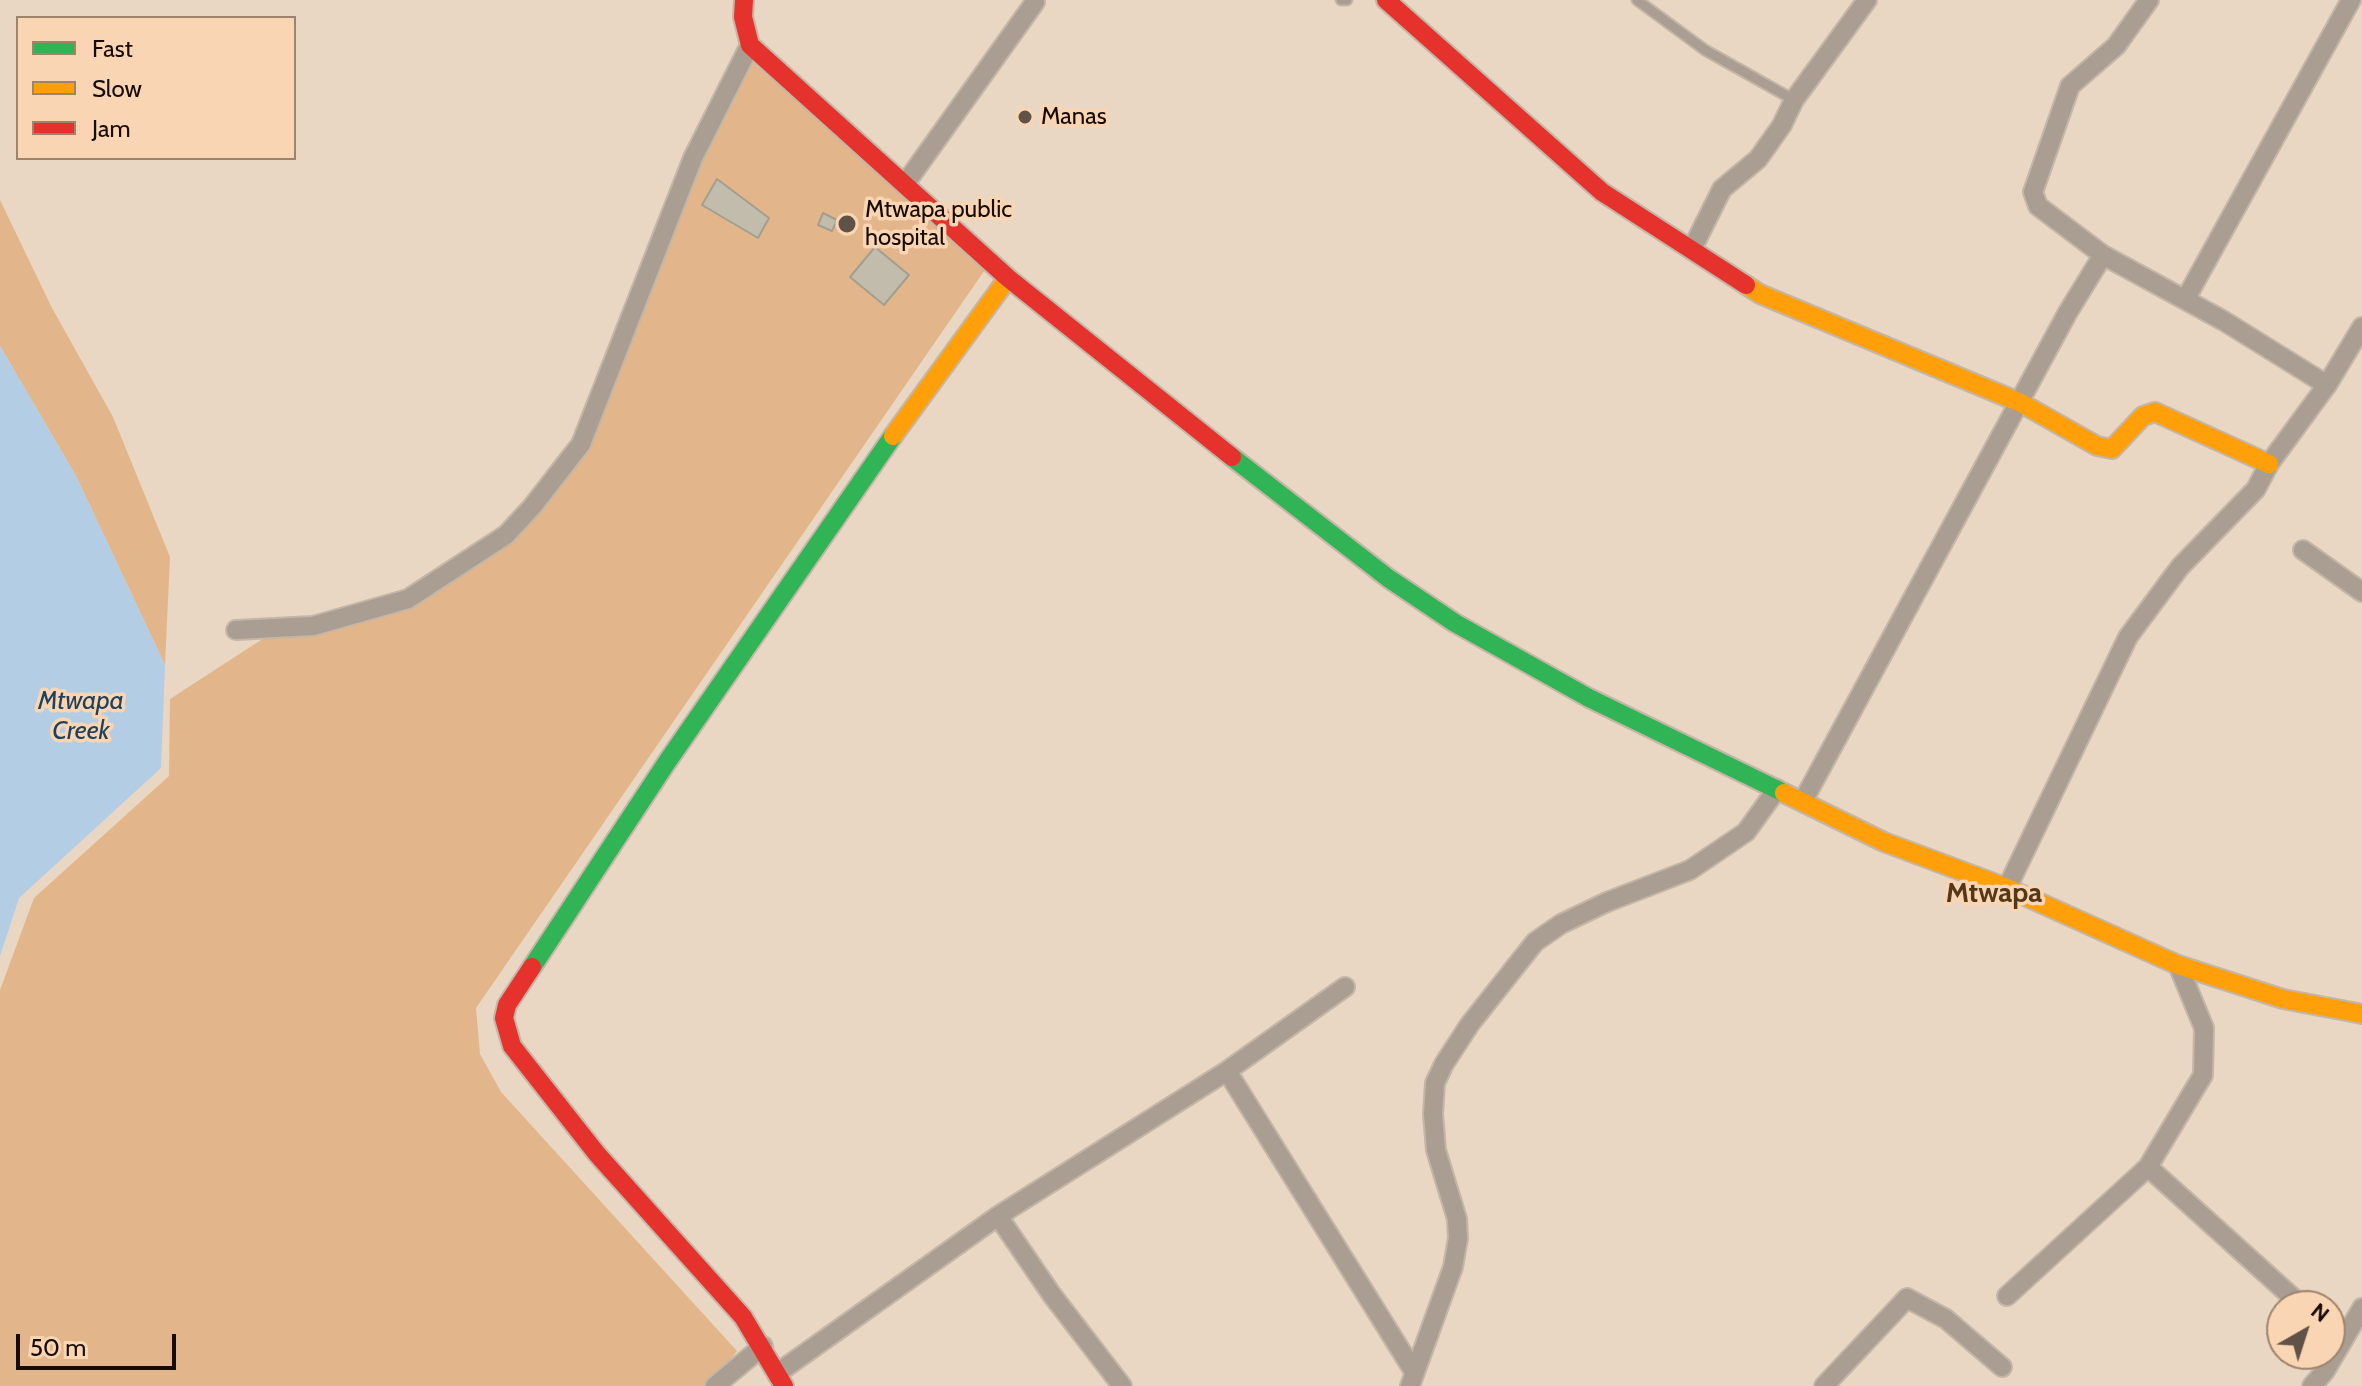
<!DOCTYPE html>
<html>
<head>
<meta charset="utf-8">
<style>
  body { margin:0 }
  #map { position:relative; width:2362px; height:1386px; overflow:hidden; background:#e9d6c3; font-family:Cabin,sans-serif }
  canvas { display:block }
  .legend { position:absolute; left:16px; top:16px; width:280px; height:144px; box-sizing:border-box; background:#f9d5b3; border:2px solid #9f846c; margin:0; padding:10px 14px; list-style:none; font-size:24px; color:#170b02 }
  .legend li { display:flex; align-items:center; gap:16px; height:40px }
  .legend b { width:40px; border:2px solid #9f846c }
  .north { position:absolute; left:2266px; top:1290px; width:80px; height:80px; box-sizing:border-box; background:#f9d5b3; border:2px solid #9f846c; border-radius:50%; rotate:39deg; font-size:22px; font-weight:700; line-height:32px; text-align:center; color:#170b02 }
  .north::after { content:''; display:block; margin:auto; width:28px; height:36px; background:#605246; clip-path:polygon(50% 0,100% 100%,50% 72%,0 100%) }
  .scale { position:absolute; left:16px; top:1334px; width:160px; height:36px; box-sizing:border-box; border:4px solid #170b02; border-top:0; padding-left:10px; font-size:24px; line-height:28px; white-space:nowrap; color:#170b02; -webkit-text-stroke:6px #f9d5b3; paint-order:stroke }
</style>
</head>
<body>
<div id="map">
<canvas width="2362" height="1386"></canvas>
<ul class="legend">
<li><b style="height:10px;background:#30b455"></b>Fast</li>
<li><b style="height:10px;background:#ff9f0a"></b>Slow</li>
<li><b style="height:10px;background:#e5322d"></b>Jam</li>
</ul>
<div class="north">N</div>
<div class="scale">50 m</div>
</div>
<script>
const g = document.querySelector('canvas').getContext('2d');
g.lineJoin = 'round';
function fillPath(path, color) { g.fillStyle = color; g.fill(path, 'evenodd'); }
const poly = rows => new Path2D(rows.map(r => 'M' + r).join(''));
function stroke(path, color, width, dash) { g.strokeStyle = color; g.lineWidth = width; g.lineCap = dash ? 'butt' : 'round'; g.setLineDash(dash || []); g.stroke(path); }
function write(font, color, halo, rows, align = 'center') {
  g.font = font + ' Cabin,sans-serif'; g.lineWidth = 7; g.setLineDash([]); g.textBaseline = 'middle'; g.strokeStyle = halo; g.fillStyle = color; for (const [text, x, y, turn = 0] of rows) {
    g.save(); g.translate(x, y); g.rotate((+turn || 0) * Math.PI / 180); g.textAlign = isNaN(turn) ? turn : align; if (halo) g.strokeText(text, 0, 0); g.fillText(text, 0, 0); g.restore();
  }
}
const green = poly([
  [747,58,991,261,476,1008,480,1054,501,1092,737,1351,710,1386,0,1386,0,990,34,898,169,776,170,699,264,638,360,620,544,506],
  [0,200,52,308,113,417,170,557,165,665,76,476,0,346]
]);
const water = poly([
  [0,346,76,476,165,665,161,768,19,898,0,956]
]);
const building = poly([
  [717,179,769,218,758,238,702,205,717,179],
  [823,213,837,220,832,231,818,225,823,213],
  [875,247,909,275,884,305,850,277,875,247]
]);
const lane = poly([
  [1341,0,1347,0],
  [1637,0,1705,50,1794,100]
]);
const street = poly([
  [905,184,1035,2],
  [1692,249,1722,189,1758,159,1782,125,1794,100,1867,0],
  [2103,255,2224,321,2327,385,2362,327],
  [2185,300,2351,0],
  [2303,550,2362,592],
  [236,630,313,626,408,599,506,535,532,507,581,444,693,158,750,45],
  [1803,801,2068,312,2103,255,2038,206,2033,192,2070,86,2116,46,2149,0],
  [2007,888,2128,637,2180,567,2256,489,2269,464,2327,385],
  [1227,1071,1413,1370],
  [2148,1167,2302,1306],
  [998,1216,1052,1295,1122,1386],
  [2007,1296,2148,1167,2203,1075,2204,1028,2178,965],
  [779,1372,998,1216,1227,1071,1345,987],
  [715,1386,763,1346],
  [1410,1386,1453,1267,1458,1238,1457,1219,1436,1150,1433,1114,1435,1083,1444,1064,1470,1024,1535,942,1561,924,1607,902,1690,870,1746,832,1777,789],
  [1824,1386,1907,1298,1946,1319,2002,1367],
  [2312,1386,2325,1371,2362,1308]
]);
const fast = poly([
  [1232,457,1388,578,1455,623,1589,698,1784,793],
  [532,967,667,762,893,436]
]);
const slow = poly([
  [1746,285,1760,294,2021,403,2097,446,2112,449,2143,416,2155,412,2269,464],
  [893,436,1008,278],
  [1784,793,1884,842,2007,888,2178,965,2283,999,2362,1014]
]);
const jam = poly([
  [744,0,743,17,750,45,1008,278,1232,457],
  [1386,0,1602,192,1746,285],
  [532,967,507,1005,504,1018,512,1046,597,1154,743,1317,784,1386]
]);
const markers = [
  [1025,117,8,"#605246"],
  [847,224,10,"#605246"]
];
const poiNames = [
  ["Manas",1041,117],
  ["Mtwapa public",865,210],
  ["hospital",865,238]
];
const waterNames = [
  ["Mtwapa",81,701],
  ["Creek",81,731]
];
const quarterNames = [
  ["Mtwapa",1994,894]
];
fillPath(green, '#e2b68a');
fillPath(water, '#b2cde4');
fillPath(building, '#c1bcab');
stroke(building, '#a49e8e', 2);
stroke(lane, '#c4b6a7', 13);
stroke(street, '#c4b6a7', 22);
stroke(fast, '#c4b6a7', 22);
stroke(slow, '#c4b6a7', 22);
stroke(jam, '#c4b6a7', 22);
stroke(lane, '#aa9d91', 9);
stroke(street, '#aa9d91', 18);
stroke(fast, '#30b455', 18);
stroke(slow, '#ff9f0a', 18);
stroke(jam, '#e5322d', 18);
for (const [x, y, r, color] of markers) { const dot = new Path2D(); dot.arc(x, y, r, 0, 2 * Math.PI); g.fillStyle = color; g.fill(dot); stroke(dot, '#f9d5b3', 3); }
write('24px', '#170b02', '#f9d5b3', poiNames, 'left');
write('italic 26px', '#1e415d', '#f9d5b3', waterNames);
write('bold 28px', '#55381a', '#f9d5b3', quarterNames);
</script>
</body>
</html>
